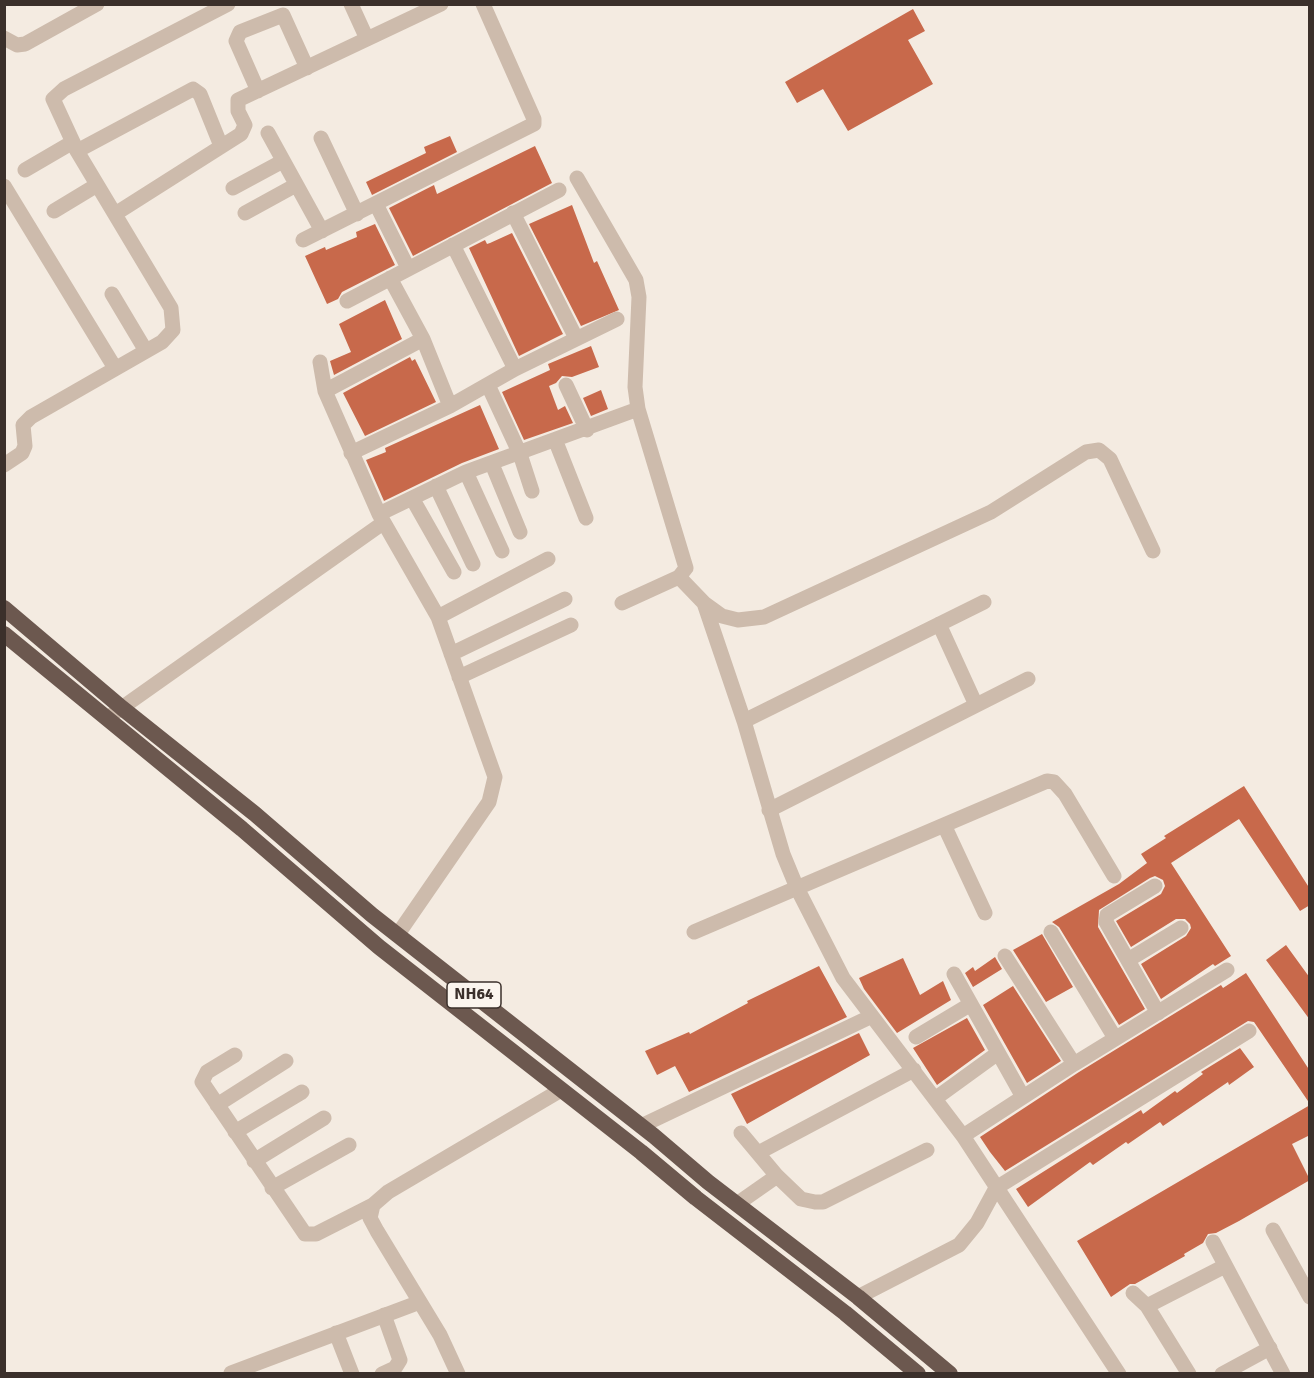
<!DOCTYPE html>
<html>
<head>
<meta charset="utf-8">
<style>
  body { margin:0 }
  #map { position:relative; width:1314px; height:1378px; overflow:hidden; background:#f4ebe1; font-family:Signika,sans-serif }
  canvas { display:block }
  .frame { position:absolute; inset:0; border:6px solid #3b302b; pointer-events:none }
</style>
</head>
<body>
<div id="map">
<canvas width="1314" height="1378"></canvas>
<div class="frame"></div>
</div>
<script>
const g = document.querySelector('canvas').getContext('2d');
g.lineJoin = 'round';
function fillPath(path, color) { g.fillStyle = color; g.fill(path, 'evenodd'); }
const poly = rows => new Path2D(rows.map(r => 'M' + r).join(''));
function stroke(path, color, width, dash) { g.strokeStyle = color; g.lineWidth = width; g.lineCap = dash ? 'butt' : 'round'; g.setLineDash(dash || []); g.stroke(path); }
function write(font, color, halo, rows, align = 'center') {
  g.font = font + ' Signika,sans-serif'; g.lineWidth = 6; g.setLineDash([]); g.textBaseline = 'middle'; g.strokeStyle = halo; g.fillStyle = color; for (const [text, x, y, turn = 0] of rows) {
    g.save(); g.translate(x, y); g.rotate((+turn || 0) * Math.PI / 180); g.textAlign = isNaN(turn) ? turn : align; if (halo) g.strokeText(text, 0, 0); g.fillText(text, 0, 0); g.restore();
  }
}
const building = poly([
  [913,9,925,31,908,40,933,84,848,131,823,89,797,103,785,82],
  [450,136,457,152,372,195,366,182,426,153,424,147],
  [535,146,552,183,413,256,389,208,434,185,437,194],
  [572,205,594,263,597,261,619,310,581,326,529,224],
  [375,224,395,265,342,292,338,299,327,304,305,256,325,247,326,250,357,237,356,232],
  [512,233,563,334,519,356,469,248,485,240,487,244,490,243],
  [385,300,402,339,334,375,330,361,351,352,339,324],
  [591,346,599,367,572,377,562,376,556,383,549,386,558,410,565,406,573,423,524,440,502,392,550,370,548,364],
  [410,357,412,361,415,359,436,402,365,436,343,393],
  [601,390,608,409,591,416,583,398],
  [480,405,499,449,462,463,384,501,366,460,386,452,385,448],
  [1244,786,1310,889,1310,905,1300,911,1239,819,1171,863,1231,956,1215,966,1213,964,1161,999,1141,964,1186,936,1191,928,1190,924,1185,919,1176,919,1131,947,1116,921,1161,894,1165,886,1163,880,1155,876,1150,878,1099,910,1098,927,1145,1009,1119,1025,1059,927,1052,922,1119,884,1147,863,1141,854,1166,838,1164,836],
  [1042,934,1073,987,1046,1002,1013,950],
  [1286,945,1310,978,1310,1020,1266,960],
  [995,957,1002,969,973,987,965,973,973,967,975,971],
  [903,958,920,995,943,981,951,1000,897,1033,864,989,859,978],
  [819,966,847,1017,689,1092,675,1066,657,1075,645,1051,689,1032,690,1034,748,1003,747,1001],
  [1246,973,1310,1071,1310,1104,1254,1022,1248,1021,1005,1171,990,1152,980,1137,1079,1072,1221,985,1223,988],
  [1013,986,1061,1061,1027,1083,983,1005],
  [967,1018,985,1050,937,1085,913,1048],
  [859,1033,870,1055,747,1124,731,1094],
  [1240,1048,1254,1067,1229,1085,1228,1082,1163,1126,1160,1122,1128,1144,1126,1142,1093,1165,1090,1162,1028,1207,1016,1189,1141,1110,1143,1114,1175,1091,1177,1093,1203,1074,1201,1072],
  [1310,1105,1310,1135,1292,1144,1310,1180,1239,1221,1216,1233,1208,1234,1203,1243,1184,1254,1185,1256,1135,1284,1130,1284,1111,1297,1077,1241]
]);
const minor = poly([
  [351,4,367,39],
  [4,38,17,45,25,44,97,4],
  [258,91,236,41,240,32,283,15,307,68],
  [268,133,322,231],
  [321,138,357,214],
  [77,151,193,89,200,94,221,146],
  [25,170,73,142],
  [577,178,636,280,639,297,635,387,638,409,686,568,679,577,622,603],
  [4,186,115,368],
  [233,188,283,161],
  [376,204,408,268],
  [54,211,97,185],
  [245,213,296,185],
  [513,213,576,338],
  [115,214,241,134,245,125,238,111,238,100,441,4],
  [303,240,534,124,534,119,483,4],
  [453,245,515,369],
  [390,278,423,339,450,406],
  [112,294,146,351],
  [347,301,559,190],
  [320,362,325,391,379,514,438,617,495,777,489,802,398,934],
  [488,385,520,454,532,491],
  [566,385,587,430],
  [325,391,423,339],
  [556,442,586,518],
  [351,453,450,406,515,369,617,319],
  [492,464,520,532],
  [4,465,22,453,25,446,23,425,31,417,162,342,173,330,171,308,77,151,53,99,64,89,228,4],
  [466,472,502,551],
  [436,486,473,564],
  [412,498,454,572],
  [379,514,466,472,638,409],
  [679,577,704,603,722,616,738,620,764,617,991,512,1086,452,1099,450,1110,459,1153,551],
  [704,603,744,721,783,854,797,888,843,978,963,1136,1119,1374],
  [438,617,548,559],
  [939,624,976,705],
  [451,654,565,599],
  [459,677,571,625],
  [113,714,383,523],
  [744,721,984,602],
  [769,810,1028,679],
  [944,825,985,913],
  [1155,886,1107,915,1106,922,1158,1013],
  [694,932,1047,781,1054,782,1065,794,1114,876],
  [1051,932,1115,1038],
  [1005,956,1074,1064],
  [1128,960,1181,928],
  [954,974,1023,1097],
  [916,1037,971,1004],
  [235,1055,207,1072,202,1082,305,1234,316,1234,373,1205],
  [936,1098,998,1053],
  [217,1105,286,1061],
  [641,1126,870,1017],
  [235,1132,302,1092],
  [741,1133,777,1176,801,1199,815,1202,823,1202,927,1150],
  [963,1136,1074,1064,1227,970],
  [758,1153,914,1070],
  [254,1161,324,1118],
  [272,1188,349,1145],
  [737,1204,777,1176],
  [1273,1230,1310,1297],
  [1213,1242,1283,1374],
  [1133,1293,1147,1306,1189,1374],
  [858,1297,959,1245,977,1223,996,1188,1249,1031],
  [1147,1306,1225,1266],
  [336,1333,352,1374],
  [231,1373,420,1302],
  [382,1374,395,1368,400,1360,384,1315],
  [458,1374,440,1335,377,1231,370,1218,373,1205,388,1192,561,1090],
  [1222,1374,1270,1348]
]);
const trunk = poly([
  [4,608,122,708,255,814,372,915,654,1136,708,1182,858,1297,950,1374],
  [4,634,242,829,379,947,641,1152,696,1198,845,1313,918,1374]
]);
const shields = [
  [474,995,54]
];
const shieldNames = [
  ["NH64",474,995]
];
fillPath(building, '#c8694b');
stroke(minor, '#cdbbac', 15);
stroke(trunk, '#6c584f', 16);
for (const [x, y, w] of shields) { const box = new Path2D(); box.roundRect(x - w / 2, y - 13, w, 26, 4.5); g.fillStyle = '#fbf5ee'; g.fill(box); stroke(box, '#3b302b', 1.5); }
write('bold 16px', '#3b302b', null, shieldNames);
</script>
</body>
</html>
